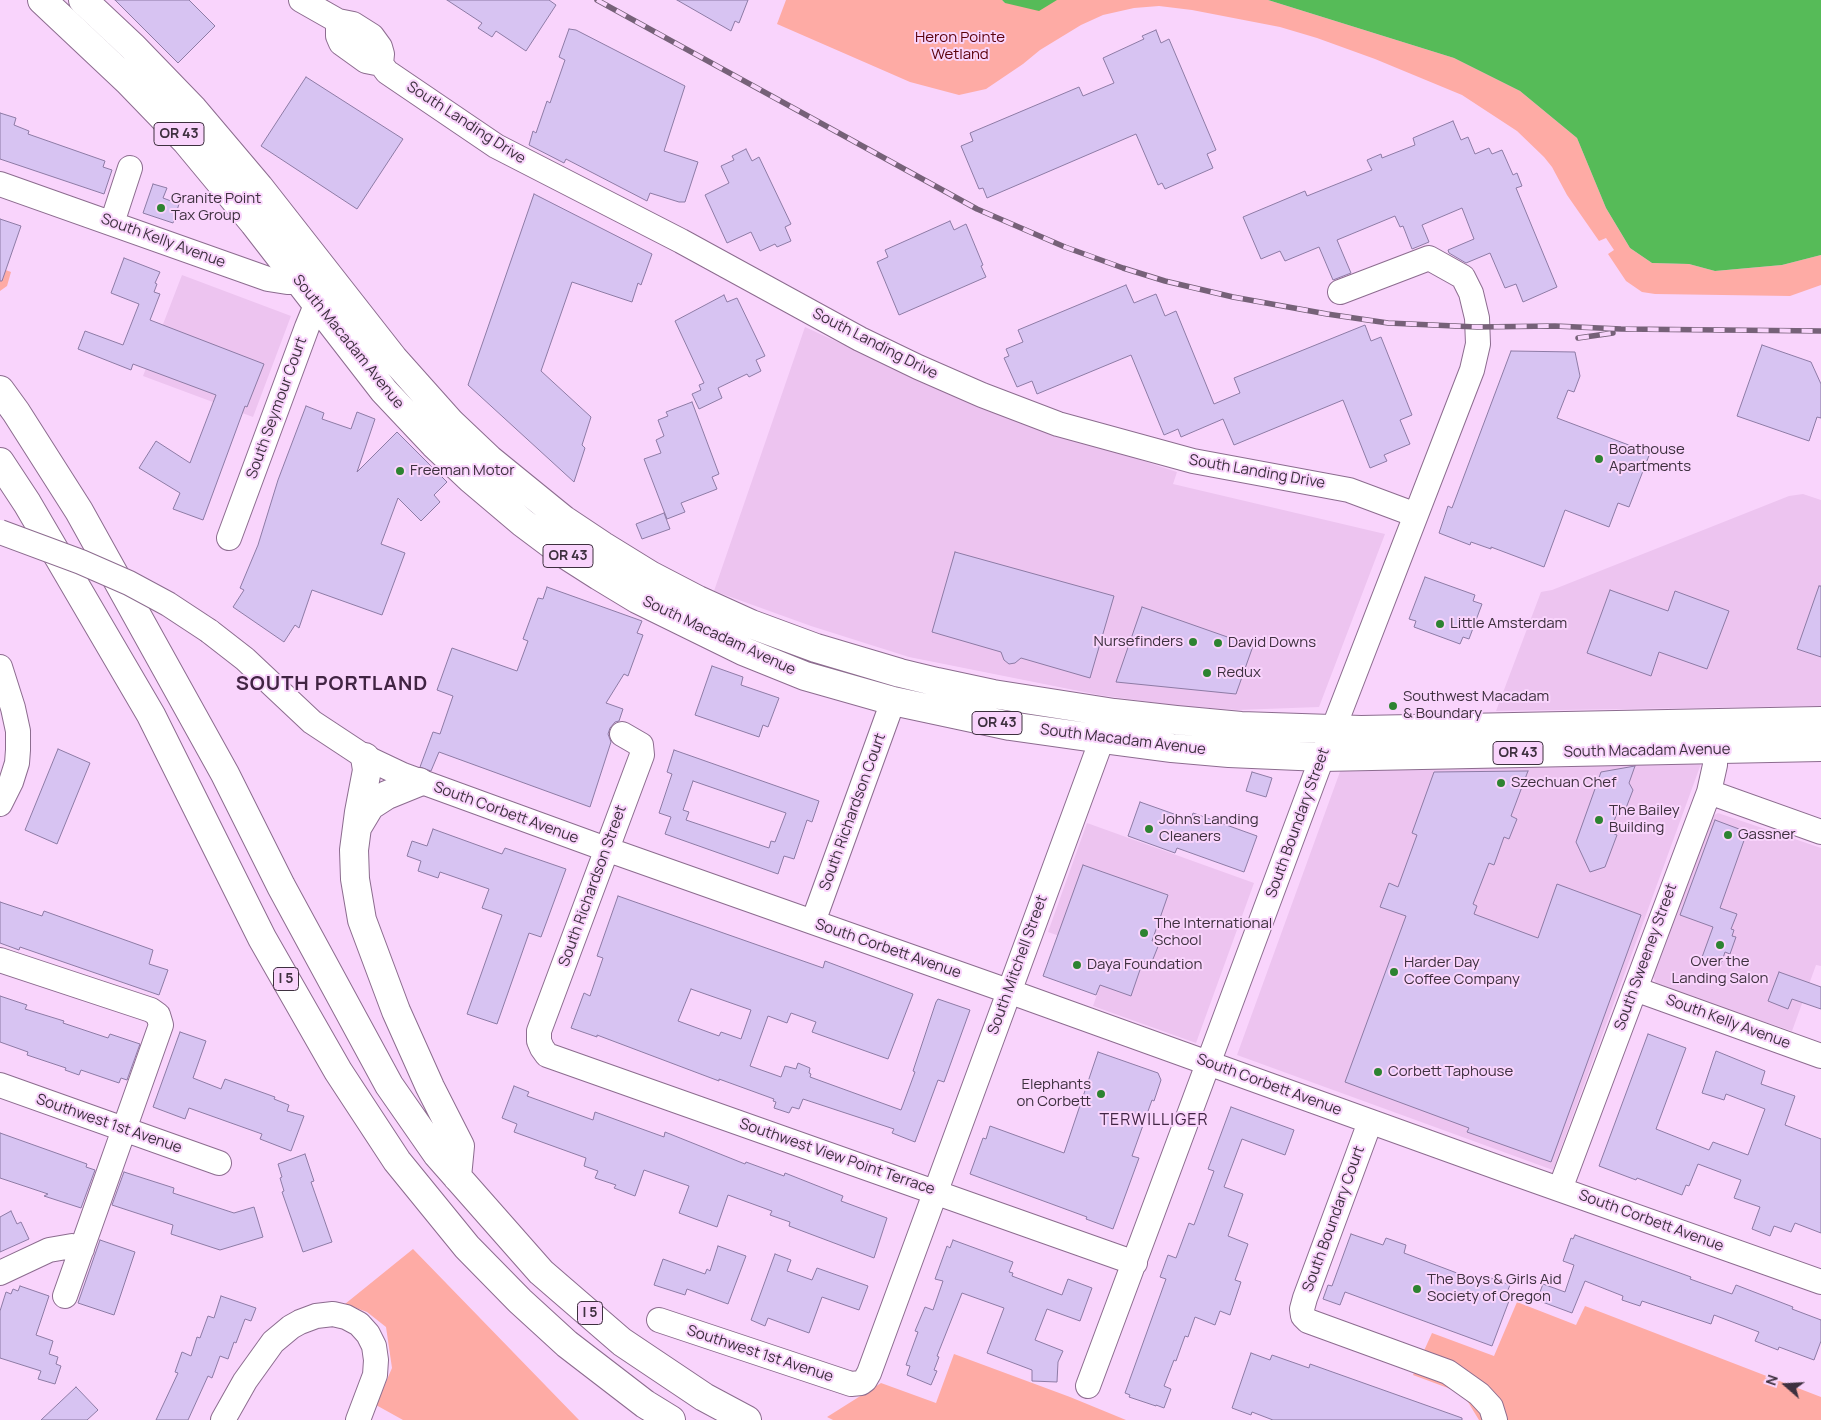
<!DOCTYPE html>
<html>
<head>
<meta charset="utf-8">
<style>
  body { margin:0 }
  #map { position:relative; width:1821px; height:1420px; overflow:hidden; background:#f9d4fc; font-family:Manrope,sans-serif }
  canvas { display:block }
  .north { position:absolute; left:1761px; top:1360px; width:50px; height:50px; -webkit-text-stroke:4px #f9d4fc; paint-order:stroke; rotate:289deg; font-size:14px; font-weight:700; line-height:20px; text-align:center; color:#3e303f }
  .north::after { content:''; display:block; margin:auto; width:18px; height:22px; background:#3e303f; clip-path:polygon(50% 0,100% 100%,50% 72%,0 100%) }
</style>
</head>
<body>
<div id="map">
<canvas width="1821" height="1420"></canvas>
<div class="north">N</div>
</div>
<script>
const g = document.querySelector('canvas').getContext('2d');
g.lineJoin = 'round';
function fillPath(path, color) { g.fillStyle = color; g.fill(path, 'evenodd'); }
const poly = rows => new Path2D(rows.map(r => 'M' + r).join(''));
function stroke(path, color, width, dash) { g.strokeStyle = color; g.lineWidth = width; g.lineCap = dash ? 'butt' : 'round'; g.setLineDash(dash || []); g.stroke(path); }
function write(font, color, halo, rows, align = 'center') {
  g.font = font + ' Manrope,sans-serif'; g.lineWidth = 4; g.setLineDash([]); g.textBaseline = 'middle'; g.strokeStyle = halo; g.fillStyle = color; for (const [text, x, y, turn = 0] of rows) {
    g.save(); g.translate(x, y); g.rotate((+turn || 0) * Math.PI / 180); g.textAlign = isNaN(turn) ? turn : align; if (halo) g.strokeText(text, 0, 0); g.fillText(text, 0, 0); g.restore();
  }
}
const built = poly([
  [182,275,291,316,253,417,143,376],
  [805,327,977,406,1177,472,1173,484,1385,534,1319,707,1237,710,1178,706,1099,695,909,657,811,626,714,591],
  [1803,494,1821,500,1821,706,1496,711,1541,592,1552,590,1789,496],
  [1702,761,1553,1170,1237,1055,1341,769],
  [1718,813,1821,848,1821,966,1816,965,1792,1031,1720,1007,1656,983,1653,977,1652,972,1711,817],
  [1087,823,1254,883,1196,1043,1093,1006,1111,954,1048,932]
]);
const green = poly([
  [786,0,1002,0,1005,3,1057,0,1268,0,1454,58,1520,91,1577,138,1606,208,1630,248,1652,263,1689,264,1715,271,1782,265,1821,255,1821,285,1790,296,1655,294,1642,292,1626,281,1608,254,1614,250,1606,238,1599,241,1567,195,1552,167,1544,157,1517,131,1462,95,1375,59,1317,38,1280,27,1192,10,1159,6,1134,8,1103,15,1081,25,1040,50,1023,64,986,89,959,95,910,82,777,24],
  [0,268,11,272,7,286,0,291],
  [413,1249,579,1420,403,1420,376,1405,392,1368,386,1327,367,1312,345,1304],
  [1517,1302,1576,1325,1585,1306,1821,1397,1821,1420,1479,1420,1468,1402,1456,1391,1413,1375,1432,1333,1494,1356],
  [954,1354,1070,1397,1126,1420,833,1420,827,1417,881,1383,936,1403]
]);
const water = poly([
  [1002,0,1057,0,1039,11,1005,3],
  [1268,0,1821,0,1821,255,1782,265,1715,271,1689,264,1652,263,1630,248,1606,208,1577,138,1520,91,1454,58]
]);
const building = poly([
  [115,0,189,0,215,26,178,63,115,0],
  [447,0,549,0,556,5,526,51,496,31,492,37,478,28,482,23,447,0],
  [677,0,748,0,739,23,735,21,731,31,677,0],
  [569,29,576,30,685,86,664,151,698,162,685,202,679,202,650,193,647,201,566,159,564,163,529,145,533,131,536,133,547,101,550,103,565,60,559,57,569,29],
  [1156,30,1161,43,1169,39,1216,150,1207,154,1213,168,1165,189,1162,183,1158,185,1136,134,987,198,983,188,979,189,961,146,973,141,970,133,1079,87,1083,96,1114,83,1103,58,1144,39,1142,36,1156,30],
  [306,77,403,139,357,209,261,146,306,77],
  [0,113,16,118,14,125,29,131,28,134,105,161,103,167,112,170,104,194,0,159,0,113],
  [1453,121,1461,140,1468,137,1475,154,1489,148,1492,154,1502,150,1513,175,1517,173,1522,186,1516,188,1557,287,1523,302,1516,284,1505,288,1490,253,1466,263,1449,253,1448,250,1474,239,1462,208,1422,225,1429,242,1412,249,1403,226,1400,227,1395,216,1337,240,1351,273,1333,280,1319,247,1285,261,1280,251,1261,259,1243,217,1305,191,1307,196,1372,170,1367,160,1381,154,1382,158,1415,145,1413,138,1453,121],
  [746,149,752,161,759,157,791,224,785,227,791,241,777,247,775,244,760,251,751,232,727,243,705,195,729,183,721,166,734,160,732,156,746,149],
  [153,184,167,188,163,198,179,204,173,223,143,213,153,184],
  [534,194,652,254,641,285,638,283,632,302,572,282,541,371,591,417,582,445,585,448,574,482,468,385,534,194],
  [0,219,21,226,2,281,0,281,0,219],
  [950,221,954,230,966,224,983,265,981,266,986,277,899,315,877,262,888,257,885,250,950,221],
  [124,258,160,272,155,283,157,284,154,292,160,294,150,320,264,364,247,407,245,406,203,520,173,509,180,493,139,468,156,441,190,463,216,395,133,364,131,370,78,349,85,331,123,345,139,304,111,293,124,258],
  [1126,285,1134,303,1156,294,1165,316,1176,311,1214,404,1240,393,1234,378,1365,325,1371,341,1381,337,1412,415,1400,420,1410,444,1384,455,1387,461,1370,468,1343,400,1234,445,1223,419,1181,437,1178,429,1164,435,1131,355,1037,394,1032,381,1017,387,1004,358,1009,356,1006,349,1023,342,1018,330,1126,285],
  [724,295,727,302,737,298,765,356,756,360,761,371,749,377,747,374,718,388,722,398,699,409,692,394,701,390,699,385,704,383,675,321,724,295],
  [1762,345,1811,362,1821,384,1821,418,1817,417,1809,441,1737,416,1762,345],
  [1511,351,1575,352,1580,376,1574,392,1568,390,1557,418,1650,453,1629,507,1618,503,1609,527,1565,510,1544,567,1491,547,1491,549,1471,542,1470,545,1439,533,1448,506,1452,508,1511,351],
  [692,402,719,474,712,477,717,489,681,503,685,512,667,519,644,459,661,453,656,440,664,436,658,420,668,416,666,412,692,402],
  [306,406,324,413,322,419,351,429,357,412,375,419,357,472,397,432,447,482,434,495,440,502,421,521,398,498,381,544,405,553,382,615,312,590,299,628,295,625,284,642,233,607,244,590,240,588,258,545,278,480,306,406],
  [664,513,670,529,642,539,636,524,664,513],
  [955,552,1114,596,1090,678,1021,658,1015,663,1009,664,1004,660,1001,652,932,632,955,552],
  [1425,577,1475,595,1473,601,1482,604,1469,639,1463,637,1460,644,1414,627,1416,621,1409,619,1425,577],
  [1819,586,1821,586,1821,657,1797,649,1819,586],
  [547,587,642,621,637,633,643,635,628,676,624,674,606,703,623,709,619,721,615,722,610,728,608,734,611,742,590,807,439,752,431,771,420,767,433,732,440,734,453,696,437,690,452,648,517,671,528,641,523,639,538,598,543,599,547,587],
  [1610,590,1668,611,1675,591,1729,611,1707,669,1659,652,1651,676,1587,653,1610,590],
  [1142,607,1253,646,1236,694,1116,682,1142,607],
  [712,666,743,677,741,685,779,698,768,727,763,725,759,737,695,715,712,666],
  [58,749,90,763,57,844,25,830,58,749],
  [674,750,819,801,812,822,807,820,794,859,784,856,778,874,665,834,671,817,659,813,672,774,667,772,674,750],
  [693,781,786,813,775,842,771,841,769,848,686,820,689,812,683,810,693,781],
  [1635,766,1629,783,1633,790,1626,808,1620,805,1610,832,1617,835,1605,867,1590,872,1576,842,1601,772,1635,766],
  [1528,771,1511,816,1517,819,1509,839,1504,837,1494,865,1489,863,1473,904,1477,906,1474,914,1538,938,1557,884,1641,915,1551,1162,1467,1132,1469,1128,1345,1082,1406,916,1380,907,1389,883,1398,887,1417,835,1412,833,1434,772,1528,771],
  [1252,772,1272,778,1266,797,1246,791,1252,772],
  [1140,802,1191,820,1193,813,1257,836,1244,872,1177,848,1175,853,1128,836,1140,802],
  [1715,820,1747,832,1720,908,1737,914,1731,929,1734,930,1732,936,1736,937,1730,954,1725,952,1720,967,1701,960,1713,927,1680,915,1715,820],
  [433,829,502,854,505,848,566,869,541,937,529,933,497,1024,467,1014,502,915,482,908,489,889,440,872,438,878,418,871,421,861,407,856,412,841,427,846,433,829],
  [1083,865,1168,895,1152,941,1159,944,1151,964,1143,961,1131,996,1100,985,1096,995,1043,976,1083,865],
  [618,896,823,968,825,961,913,994,888,1059,812,1032,816,1022,791,1013,787,1023,768,1016,750,1066,781,1077,785,1066,796,1069,798,1063,810,1068,809,1073,811,1074,810,1077,901,1110,915,1072,913,1071,936,1002,938,999,970,1010,944,1082,938,1080,915,1142,892,1133,894,1129,803,1099,799,1109,792,1107,789,1113,774,1108,776,1102,773,1101,774,1099,719,1079,719,1081,597,1035,597,1037,571,1028,584,993,590,996,603,958,597,956,618,896],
  [691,989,751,1010,741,1039,721,1032,719,1036,678,1021,691,989],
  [0,902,42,916,44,911,153,950,149,964,168,970,159,995,20,947,19,950,0,943,0,902],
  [1779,972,1821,987,1821,1009,1792,999,1788,1009,1768,1001,1779,972],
  [0,996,27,1005,25,1009,64,1021,63,1023,108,1038,110,1034,140,1044,127,1080,121,1078,119,1083,81,1070,79,1075,65,1070,66,1068,27,1055,28,1052,0,1042,0,996],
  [180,1032,206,1041,193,1078,221,1089,225,1079,275,1097,274,1099,289,1105,287,1111,304,1116,291,1151,260,1139,262,1134,189,1108,185,1119,153,1107,180,1032],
  [1648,1034,1686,1048,1656,1129,1709,1150,1713,1142,1748,1155,1765,1109,1726,1094,1724,1100,1702,1093,1716,1051,1765,1071,1761,1084,1795,1096,1785,1125,1821,1139,1821,1233,1795,1223,1791,1232,1774,1226,1770,1236,1752,1229,1760,1207,1734,1198,1741,1180,1698,1164,1689,1186,1686,1185,1682,1195,1637,1178,1636,1180,1599,1166,1648,1034],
  [1098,1052,1158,1073,1161,1080,1154,1101,1152,1100,1132,1156,1139,1158,1113,1229,1086,1219,1087,1217,970,1174,983,1138,986,1139,990,1126,1064,1153,1098,1052],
  [514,1086,529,1092,527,1096,593,1120,595,1112,664,1137,665,1132,745,1164,746,1162,784,1176,785,1173,843,1196,841,1201,887,1218,874,1258,789,1226,790,1222,770,1215,772,1211,728,1195,717,1227,679,1213,689,1186,644,1170,635,1196,614,1188,616,1185,595,1178,598,1171,584,1166,586,1158,514,1132,517,1124,502,1118,514,1086],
  [1231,1107,1294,1130,1285,1155,1242,1139,1224,1187,1243,1194,1228,1236,1248,1244,1235,1280,1241,1282,1230,1315,1220,1311,1215,1325,1195,1317,1188,1337,1185,1336,1176,1361,1174,1360,1164,1386,1171,1389,1164,1408,1156,1405,1156,1406,1129,1397,1130,1395,1125,1393,1166,1279,1160,1277,1168,1255,1176,1258,1189,1223,1194,1225,1214,1171,1208,1169,1231,1107],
  [0,1133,87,1164,86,1167,95,1170,81,1208,44,1196,48,1194,0,1178,0,1133],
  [305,1154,314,1181,311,1182,332,1242,303,1252,282,1192,284,1191,280,1178,282,1177,278,1164,305,1154],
  [124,1172,174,1188,173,1193,234,1213,254,1207,263,1237,220,1250,171,1234,173,1225,112,1205,124,1172],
  [11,1211,17,1224,21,1222,29,1239,0,1252,0,1217,11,1211],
  [1351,1234,1383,1245,1386,1238,1406,1245,1404,1253,1486,1284,1488,1277,1510,1285,1507,1292,1512,1293,1492,1346,1345,1292,1340,1305,1323,1299,1328,1285,1332,1286,1351,1234],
  [1575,1235,1691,1277,1690,1279,1732,1294,1736,1285,1793,1307,1792,1309,1821,1320,1821,1341,1814,1360,1779,1347,1778,1350,1755,1341,1759,1332,1714,1315,1711,1324,1642,1301,1640,1306,1622,1300,1623,1296,1585,1281,1572,1313,1537,1300,1543,1284,1565,1292,1574,1265,1563,1261,1571,1238,1573,1239,1575,1235],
  [100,1240,135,1252,114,1315,78,1303,100,1240],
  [953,1240,1013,1262,1009,1272,1013,1273,1012,1276,1062,1295,1068,1279,1092,1288,1080,1321,1047,1309,1035,1340,1063,1351,1058,1362,1057,1382,1032,1381,1032,1370,987,1353,1004,1308,962,1293,937,1356,939,1357,934,1370,937,1371,931,1385,907,1375,910,1366,906,1365,918,1332,915,1331,925,1307,933,1310,943,1281,935,1279,947,1246,950,1248,953,1240],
  [718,1246,746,1256,728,1304,687,1289,685,1295,654,1285,663,1259,705,1274,707,1269,710,1271,718,1246],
  [775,1254,791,1260,787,1271,812,1280,817,1268,868,1286,859,1310,822,1297,809,1333,768,1318,765,1326,751,1320,775,1254],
  [20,1286,49,1296,36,1335,53,1341,49,1354,58,1357,56,1364,61,1366,55,1384,38,1379,41,1371,0,1358,0,1311,6,1292,11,1294,13,1289,18,1291,20,1286],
  [221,1296,256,1308,251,1321,245,1319,236,1343,234,1342,228,1359,220,1356,212,1378,208,1376,188,1420,156,1420,178,1373,175,1372,182,1352,191,1356,197,1337,200,1338,208,1316,214,1318,221,1296],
  [1251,1353,1270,1360,1272,1355,1309,1368,1310,1364,1462,1418,1462,1420,1273,1420,1252,1412,1251,1415,1232,1408,1251,1353],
  [76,1387,98,1410,87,1420,41,1420,76,1387]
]);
const minor = poly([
  [301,0,338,21,353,24,372,36,380,47,382,54,381,64,387,72,496,146,681,241,860,339,918,367,982,395,1058,424,1193,461,1349,490,1416,515],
  [338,21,338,36,341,43,366,61,381,64],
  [0,184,268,279,287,282,300,282,314,279],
  [112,223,130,168],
  [229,538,307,327,316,305,330,295],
  [209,631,245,659,312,722,365,757,403,775,606,849,1008,991,1505,1170,1821,1282],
  [0,667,13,708,18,731,18,750,17,763,11,782,0,804],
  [622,734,641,745,642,755,539,1031,539,1041,542,1048,547,1055,1135,1263],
  [1709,792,1821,832],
  [813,922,893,701],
  [0,960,151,1010,158,1015,161,1025,65,1296],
  [1635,989,1821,1056],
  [0,1085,219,1163],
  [1370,1122,1305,1298,1302,1309,1303,1316,1308,1321,1448,1372,1479,1394,1491,1407,1495,1420],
  [1560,1189,1709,792,1715,765,1715,731],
  [0,1273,49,1250,72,1246,82,1249],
  [659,1320,851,1384,861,1383,865,1380,869,1373,1102,739],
  [1088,1386,1317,771,1472,370,1478,344,1477,318,1471,293,1463,277,1429,258,1340,292],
  [223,1420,245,1381,273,1342,291,1327,300,1322,316,1316,333,1314,346,1317,359,1324,368,1334,374,1346,376,1360,375,1375,358,1420]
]);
const major = poly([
  [42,0,128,81,186,141,254,223,384,391,434,444,471,479,523,523,563,553,599,576,637,599,743,651,805,676,893,701,1010,726,1102,739,1172,748,1229,753,1322,757,1821,747],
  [83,0,133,47,193,109,259,187,393,358,451,423,489,459,564,520,603,546,650,575,698,600,751,624,816,648,900,673,937,682,993,694,1114,713,1176,720,1241,726,1361,730,1821,721]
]);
const highway = poly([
  [0,390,16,412,79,511,225,774,281,886,389,1085,437,1154,541,1272,622,1342,704,1397,747,1420],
  [0,462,27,503,151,715,262,938,338,1071,397,1161,467,1247,520,1301,567,1344,645,1404,671,1420],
  [365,757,367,770,359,812,354,850,355,879,362,920,396,1011,430,1087,460,1146,457,1177],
  [358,826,370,806,387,795,419,782]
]);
const rail = poly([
  [597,0,977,209,1065,247,1123,268,1165,281,1233,297,1327,314,1388,323,1477,327,1555,326,1621,329,1821,331],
  [1578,338,1613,333]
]);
const minorBridge = poly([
  [0,532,81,562,129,583,168,604,209,631]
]);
const markers = [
  [161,208,5,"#2d8331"],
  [1599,459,5,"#2d8331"],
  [400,471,5,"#2d8331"],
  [1440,624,5,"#2d8331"],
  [1193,642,5,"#2d8331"],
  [1218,643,5,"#2d8331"],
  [1207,673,5,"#2d8331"],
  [1393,706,5,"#2d8331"],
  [1501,783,5,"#2d8331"],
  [1599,820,5,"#2d8331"],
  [1149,829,5,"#2d8331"],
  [1728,835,5,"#2d8331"],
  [1144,933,5,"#2d8331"],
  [1720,945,5,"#2d8331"],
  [1077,965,5,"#2d8331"],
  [1394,972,5,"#2d8331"],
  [1378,1072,5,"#2d8331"],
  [1101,1094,5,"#2d8331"],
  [1417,1289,5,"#2d8331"]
];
const shields = [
  [179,134,50],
  [568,556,50],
  [997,723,50],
  [1518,753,50],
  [286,979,25],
  [590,1313,25]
];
const shieldNames = [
  ["OR 43",179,134],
  ["OR 43",568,556],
  ["OR 43",997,723],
  ["OR 43",1518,753],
  ["I 5",286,979],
  ["I 5",590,1313]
];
const parkNames = [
  ["Heron Pointe",960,38],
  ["Wetland",960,55]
];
const streetNames = [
  ["South Landing Drive",466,123,33],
  ["South Kelly Avenue",163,241,20],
  ["South Macadam Avenue",348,342,51],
  ["South Landing Drive",875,344,27],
  ["South Seymour Court",277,408,-70],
  ["South Landing Drive",1257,472,10],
  ["South Macadam Avenue",719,636,25],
  ["South Macadam Avenue",1123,740,7],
  ["South Macadam Avenue",1647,751,-1],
  ["South Richardson Court",853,812,-70],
  ["South Corbett Avenue",506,813,20],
  ["South Boundary Street",1298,823,-70],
  ["South Richardson Street",593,886,-70],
  ["South Corbett Avenue",888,949,19],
  ["South Sweeney Street",1646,957,-70],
  ["South Mitchell Street",1018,965,-70],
  ["South Kelly Avenue",1728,1022,20],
  ["South Corbett Avenue",1269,1085,20],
  ["Southwest 1st Avenue",109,1124,19],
  ["Southwest View Point Terrace",837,1157,19],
  ["South Boundary Court",1334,1219,-70],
  ["South Corbett Avenue",1651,1221,20],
  ["Southwest 1st Avenue",760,1354,18]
];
const poiNames = [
  ["Granite Point",171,199],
  ["Tax Group",171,216],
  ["Boathouse",1609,450],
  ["Apartments",1609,467],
  ["Freeman Motor",410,471],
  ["Little Amsterdam",1450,624],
  ["Nursefinders",1183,642,"right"],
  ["David Downs",1228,643],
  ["Redux",1217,673],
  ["Southwest Macadam",1403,697],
  ["& Boundary",1403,714],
  ["Szechuan Chef",1511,783],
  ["The Bailey",1609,811],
  ["Building",1609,828],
  ["Johns Landing",1159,820],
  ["Cleaners",1159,837],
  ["Gassner",1738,835],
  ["The International",1154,924],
  ["School",1154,941],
  ["Over the",1720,962,"center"],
  ["Landing Salon",1720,979,"center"],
  ["Harder Day",1404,963],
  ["Coffee Company",1404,980],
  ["Daya Foundation",1087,965],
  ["Corbett Taphouse",1388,1072],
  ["Elephants",1091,1085,"right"],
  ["on Corbett",1091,1102,"right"],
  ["The Boys & Girls Aid",1427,1280],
  ["Society of Oregon",1427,1297]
];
const neighbourhoodNames = [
  ["TERWILLIGER",1154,1121]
];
const districtNames = [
  ["SOUTH PORTLAND",332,684]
];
fillPath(built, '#edc4f0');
fillPath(green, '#feaba5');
fillPath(water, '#56bb58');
fillPath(building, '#d7c3f2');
stroke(building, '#8d7ba5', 1);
stroke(minor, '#8c6c8f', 26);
stroke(major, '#8c6c8f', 30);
stroke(highway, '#8c6c8f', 30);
stroke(minor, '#fff', 24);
stroke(major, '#fff', 28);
stroke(highway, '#fff', 28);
stroke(rail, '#766178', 5.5);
stroke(rail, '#f9d4fc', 4, [11]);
stroke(minorBridge, '#8c6c8f', 26, []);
stroke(minorBridge, '#fff', 24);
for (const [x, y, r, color] of markers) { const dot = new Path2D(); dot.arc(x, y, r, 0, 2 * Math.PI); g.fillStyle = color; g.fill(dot); stroke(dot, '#f9d4fc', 2); }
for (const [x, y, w] of shields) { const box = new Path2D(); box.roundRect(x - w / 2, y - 11.5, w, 23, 4); g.fillStyle = '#f9d4fc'; g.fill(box); stroke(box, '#3e303f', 1); }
write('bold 14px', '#3e303f', null, shieldNames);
write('15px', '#5a010b', '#f9d4fc', parkNames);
write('15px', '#3e303f', '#f9d4fc', streetNames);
write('15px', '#3e303f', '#f9d4fc', poiNames, 'left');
g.letterSpacing = '1px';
write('16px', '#412443', '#f9d4fc', neighbourhoodNames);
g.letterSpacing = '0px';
g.letterSpacing = '1px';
write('bold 20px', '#412443', '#f9d4fc', districtNames);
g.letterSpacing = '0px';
</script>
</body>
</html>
